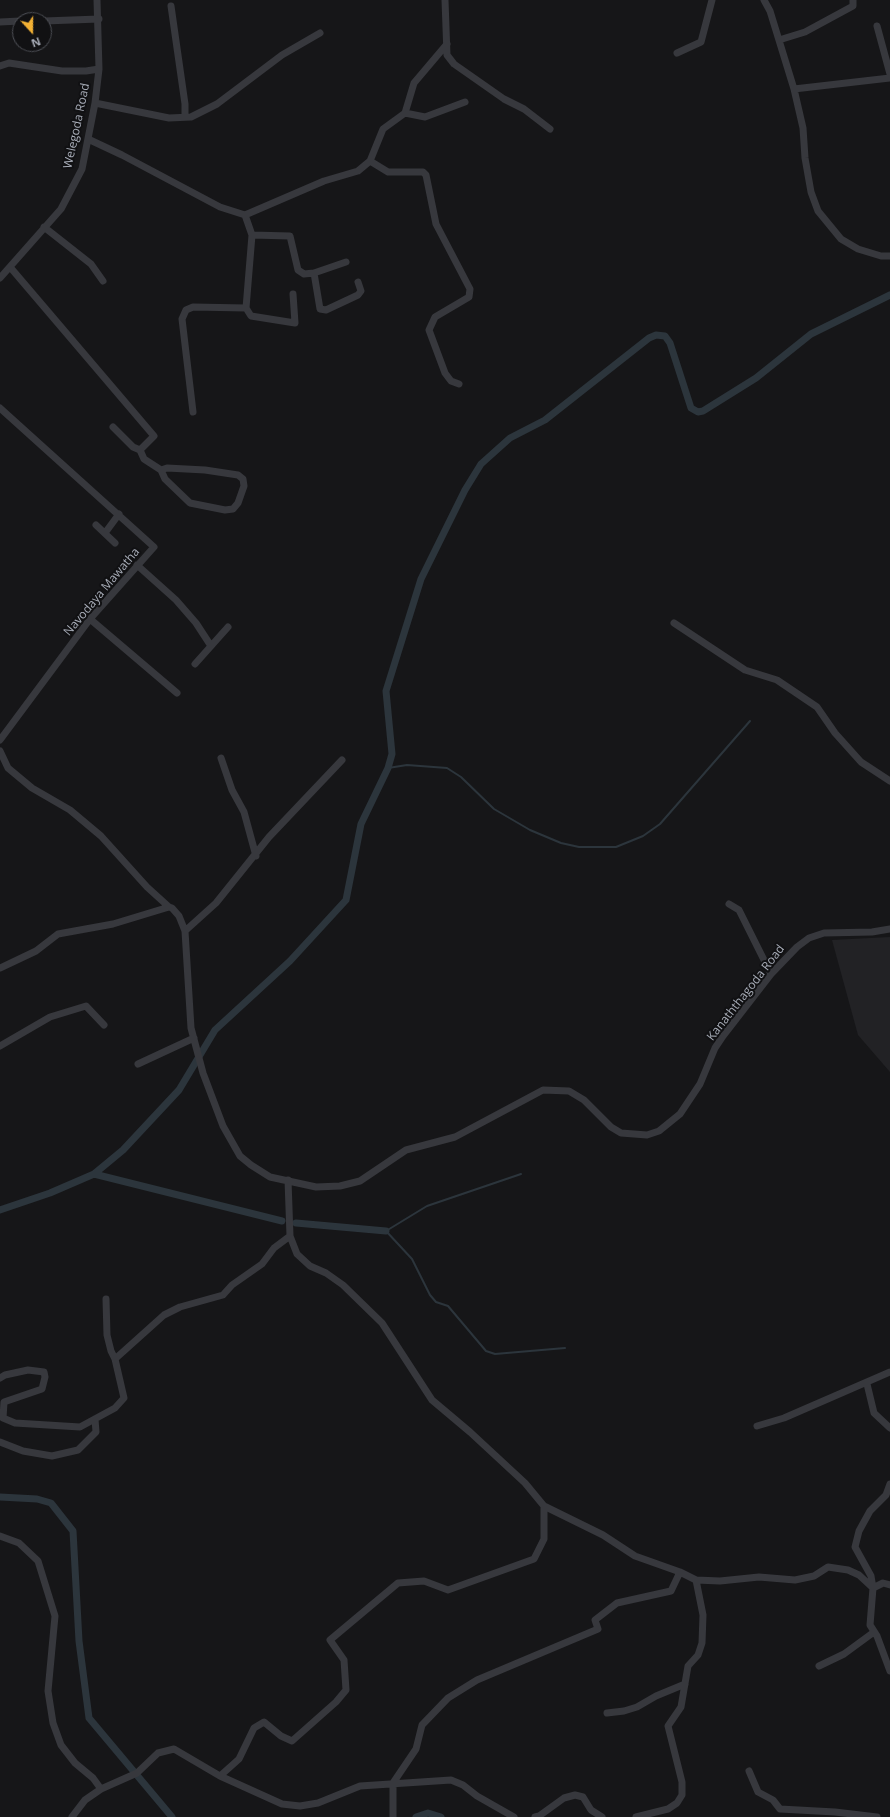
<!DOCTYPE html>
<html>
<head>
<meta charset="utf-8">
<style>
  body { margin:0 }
  #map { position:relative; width:890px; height:1817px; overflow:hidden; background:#161618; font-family:"Open Sans",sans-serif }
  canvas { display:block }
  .north { position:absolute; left:12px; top:12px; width:40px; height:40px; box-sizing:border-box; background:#111113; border:1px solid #4d4f55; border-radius:50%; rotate:159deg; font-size:11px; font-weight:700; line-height:16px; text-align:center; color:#a8adb8 }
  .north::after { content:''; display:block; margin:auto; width:14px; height:18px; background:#f2b134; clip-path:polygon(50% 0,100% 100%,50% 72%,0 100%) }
</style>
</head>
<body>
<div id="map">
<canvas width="890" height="1817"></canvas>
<div class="north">N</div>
</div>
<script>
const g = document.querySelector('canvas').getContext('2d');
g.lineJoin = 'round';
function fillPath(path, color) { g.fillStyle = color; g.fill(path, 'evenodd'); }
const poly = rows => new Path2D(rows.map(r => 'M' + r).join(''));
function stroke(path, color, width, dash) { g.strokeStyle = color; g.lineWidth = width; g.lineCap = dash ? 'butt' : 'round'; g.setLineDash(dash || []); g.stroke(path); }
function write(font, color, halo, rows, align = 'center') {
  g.font = font + ' "Open Sans",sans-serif'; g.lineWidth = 4; g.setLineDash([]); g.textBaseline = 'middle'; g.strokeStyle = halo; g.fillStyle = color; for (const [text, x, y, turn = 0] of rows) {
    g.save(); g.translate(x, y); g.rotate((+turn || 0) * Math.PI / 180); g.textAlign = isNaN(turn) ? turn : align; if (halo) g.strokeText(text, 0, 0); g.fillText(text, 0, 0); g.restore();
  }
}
const built = poly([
  [890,937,890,1072,858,1035,832,940]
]);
const stream = poly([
  [388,768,407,765,447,768,461,777,494,809,530,830,561,843,579,847,616,847,643,836,660,824,750,721],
  [521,1174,427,1206,386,1231,412,1259,430,1295,436,1302,448,1306,486,1351,495,1354,565,1348]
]);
const canal = poly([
  [94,1174,282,1221],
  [0,1210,50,1193,94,1174,123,1150,179,1090,215,1030,290,961,346,900,361,824,388,768,392,754,386,691,421,579,465,490,481,464,510,438,545,420,649,338,656,335,665,336,670,343,691,408,698,412,703,411,756,378,811,334,890,295],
  [296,1223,386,1231],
  [0,1497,37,1499,51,1503,73,1531,79,1641,89,1718,172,1817],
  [416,1817,428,1813,441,1817]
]);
const minor = poly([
  [445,0,447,55,454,64,504,99,524,109,550,129],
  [764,0,770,11,794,89,803,128,805,158,811,192,818,211,841,239,858,249,881,256,890,256],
  [171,6,185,104,185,117],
  [44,21,99,19],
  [0,22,20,21],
  [877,26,890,74],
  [779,40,805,32,853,6,853,0],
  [677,53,701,42,712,0],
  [0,66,9,63,62,71,86,71,99,69],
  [794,89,890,78],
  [95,103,169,118,191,117,217,104,282,55,320,33],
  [405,113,425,117,465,102],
  [88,139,122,155,220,207,245,215,252,235,290,236,298,270,304,274,314,273,346,262],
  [370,161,388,172,423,172,426,175,436,224,470,289,469,297,435,317,429,330,445,373,451,381,459,384],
  [245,215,324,181,358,171,370,161,383,129,405,113,414,83,447,44],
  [44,227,91,264,103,281],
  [252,235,246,308,251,316,295,323,293,294],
  [10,267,154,436,140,450,144,459,161,470,165,479,190,503,225,510,233,509,238,503,244,486,243,479,238,475,205,470,167,468,161,470],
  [314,273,320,309,326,310,358,295,361,291,358,282],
  [0,278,61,209,82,169,95,103,99,69,97,0],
  [0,408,154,547,90,619,0,740],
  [193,412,182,319,186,310,193,307,246,308],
  [113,427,133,447,140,450],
  [96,525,115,543],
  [105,533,119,514],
  [137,565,176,600,196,623,211,646],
  [90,619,177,693],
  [674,623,745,670,777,680,817,707,835,733,861,762,890,781],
  [195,664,228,627],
  [0,751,8,768,32,788,70,810,101,836,147,887,169,907,172,908,179,916,185,931,191,1028,203,1073,223,1126,240,1156,251,1165,270,1177,316,1187,340,1186,360,1181,406,1150,455,1137,543,1090,569,1091,584,1100,611,1127,621,1133,647,1135,659,1131,680,1114,700,1084,715,1048,723,1036,771,974,797,947,809,938,824,933,872,932,890,929],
  [221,758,232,790,244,812,256,856],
  [729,904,739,910,771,974],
  [185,931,216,903,269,837,342,760],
  [0,968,36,951,58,934,113,924,169,907],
  [0,1046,50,1017,86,1006,104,1025],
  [138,1064,194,1038],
  [288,1180,290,1236,297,1254,310,1266,326,1273,343,1285,382,1323,432,1400,470,1432,525,1483,544,1506,603,1535,635,1556,680,1572,696,1580,720,1581,759,1577,795,1580,814,1576,828,1567,848,1570,859,1575,873,1588,870,1625,877,1636,890,1671],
  [106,1299,107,1335,111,1351,115,1359],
  [0,1378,5,1375,28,1370,44,1372,45,1377,42,1389,4,1402,3,1418,15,1423,80,1427,115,1408,124,1398,115,1359,164,1315,180,1307,223,1295,232,1285,262,1264,274,1248,290,1236],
  [867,1384,874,1413,890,1428],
  [757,1426,784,1418,890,1372],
  [0,1442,23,1451,52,1456,78,1450,96,1432,95,1419],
  [890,1484,886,1495,870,1511,859,1531,855,1547,871,1576,873,1588,883,1583,890,1585],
  [0,1536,19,1543,38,1561,55,1616,48,1691,53,1723,61,1745,75,1763,93,1778,101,1789],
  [819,1666,844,1654,874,1632],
  [607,1713,624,1711,637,1707,656,1696,685,1684],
  [749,1771,758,1792,773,1800,780,1809,835,1812,877,1817],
  [220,1776,282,1804,300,1806,318,1803,360,1786,451,1780,463,1785,477,1796,514,1817],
  [72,1817,85,1800,101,1789,137,1773,158,1753,174,1749,220,1776,239,1759,254,1728,264,1722,281,1736,292,1741,336,1702,346,1690,344,1660,330,1640,398,1583,424,1581,448,1590,534,1559,544,1539,544,1506],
  [393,1817,393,1783,416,1749,422,1725,448,1698,477,1680,598,1629,595,1620,617,1603,671,1591,680,1572],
  [535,1817,539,1816,564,1798,575,1795,583,1797,591,1810,602,1817],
  [636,1817,668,1809,677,1803,682,1795,682,1782,668,1726,681,1707,688,1666,698,1655,702,1643,703,1615,696,1580]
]);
const streetNames = [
  ["Welegoda Road",77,126,-78],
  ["Navodaya Mawatha",102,592,-50],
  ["Kanaththagoda Road",746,993,-52]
];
fillPath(built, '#222225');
stroke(stream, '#2c353c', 2);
stroke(canal, '#2c353c', 7);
stroke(minor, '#37383d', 7);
write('12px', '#a8adb8', '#111113', streetNames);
</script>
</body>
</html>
